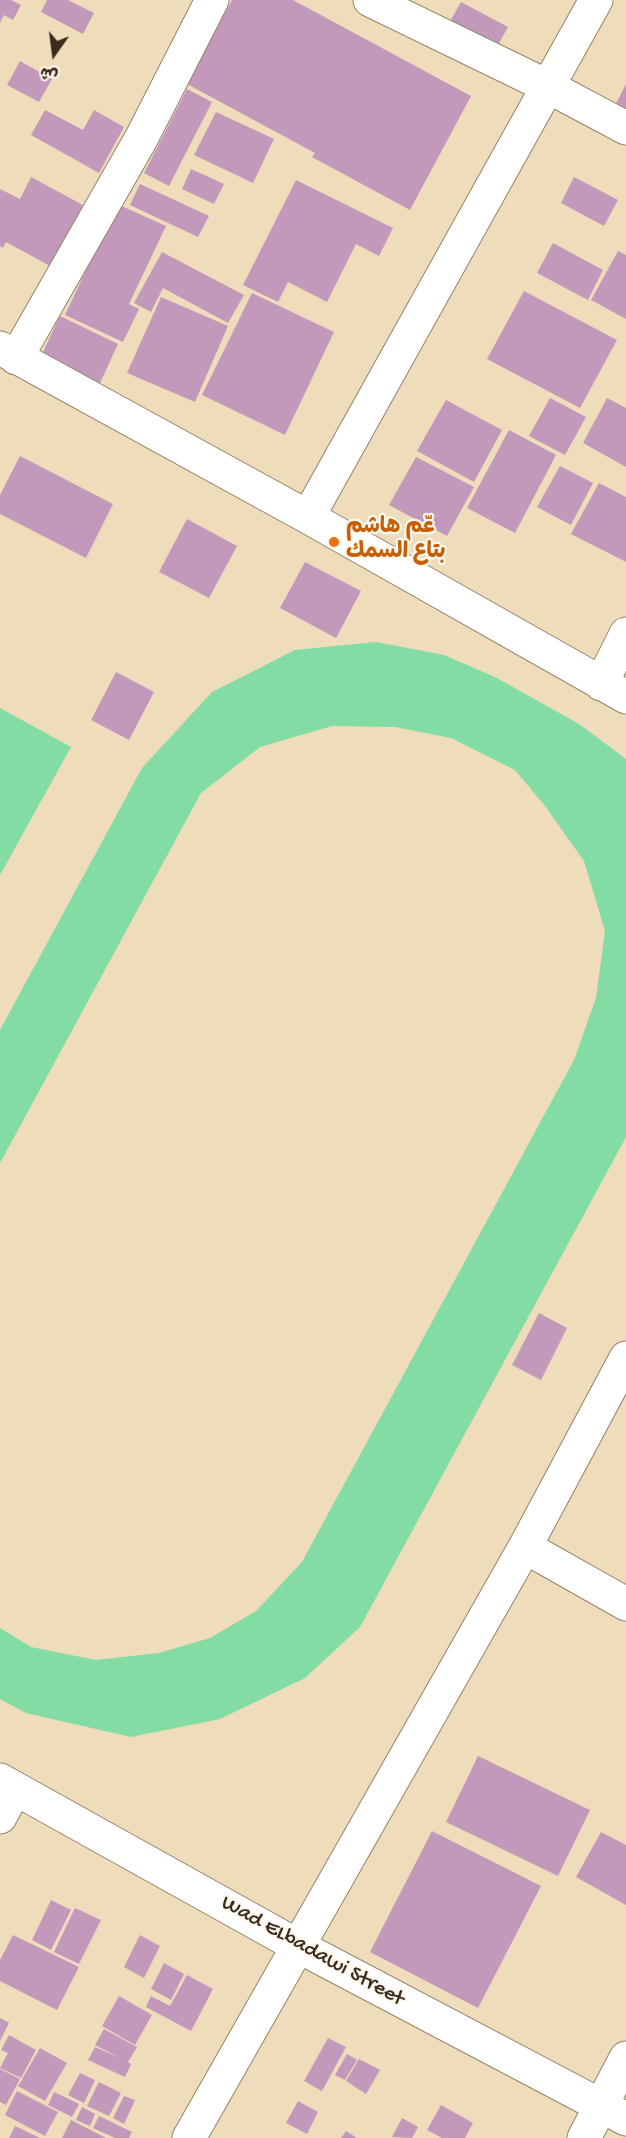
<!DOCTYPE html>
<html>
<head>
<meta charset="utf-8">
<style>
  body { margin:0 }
  #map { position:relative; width:626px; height:2138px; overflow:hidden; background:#eedcba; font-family:"Gochi Hand","Playpen Sans Arabic",sans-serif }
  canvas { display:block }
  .north { position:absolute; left:24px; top:24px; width:60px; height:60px; -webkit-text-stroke:4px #fbf7ec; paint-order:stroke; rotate:194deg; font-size:16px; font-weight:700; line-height:24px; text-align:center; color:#3b2a1e }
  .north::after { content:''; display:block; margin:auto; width:21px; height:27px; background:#3b2a1e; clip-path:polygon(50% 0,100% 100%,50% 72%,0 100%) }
</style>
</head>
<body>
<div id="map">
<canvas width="626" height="2138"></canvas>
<div class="north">ش</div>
</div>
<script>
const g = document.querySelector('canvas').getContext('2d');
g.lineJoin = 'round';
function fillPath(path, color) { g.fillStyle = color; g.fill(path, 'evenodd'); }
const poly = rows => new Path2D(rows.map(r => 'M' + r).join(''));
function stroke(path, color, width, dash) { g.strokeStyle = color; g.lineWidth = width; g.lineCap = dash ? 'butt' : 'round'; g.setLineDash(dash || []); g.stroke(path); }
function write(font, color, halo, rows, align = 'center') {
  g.font = font + ' "Gochi Hand","Playpen Sans Arabic",sans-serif'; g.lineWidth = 4.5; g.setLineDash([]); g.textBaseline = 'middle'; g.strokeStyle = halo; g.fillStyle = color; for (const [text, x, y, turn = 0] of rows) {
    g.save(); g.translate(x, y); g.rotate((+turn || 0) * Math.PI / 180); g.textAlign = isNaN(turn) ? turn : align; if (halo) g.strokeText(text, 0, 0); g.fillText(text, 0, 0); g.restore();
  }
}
const green = poly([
  [376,642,444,655,495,677,579,724,626,759,626,1137,360,1627,305,1678,220,1719,131,1737,26,1713,0,1699,0,1628,31,1647,96,1660,159,1653,210,1638,256,1611,302,1562,574,1060,596,998,605,931,584,861,545,806,515,770,451,738,395,727,332,726,260,747,201,793,0,1163,0,1030,142,768,212,692,295,650],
  [0,708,71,747,0,875]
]);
const building = poly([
  [0,0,11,0,21,5,13,20,4,15,0,23],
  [47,0,68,0,94,13,83,34,41,12],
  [232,0,293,0,471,96,410,210,312,157,315,153,187,84],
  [461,2,508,27,492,56,445,30],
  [20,61,52,79,39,102,7,85],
  [626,84,626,121,611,113],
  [187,89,212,102,169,186,144,173],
  [45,110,83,130,94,110,124,127,99,173,31,135],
  [216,112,274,139,253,183,194,155],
  [191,169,224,184,214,204,182,189],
  [31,177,83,205,50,266,6,242,3,248,0,246,0,189,20,199],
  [574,177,618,200,604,226,561,203],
  [296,180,393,228,379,256,356,244,327,302,288,282,278,302,243,285],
  [140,184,209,216,198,237,130,205],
  [117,204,166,226,129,304,139,309,123,342,65,315],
  [553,243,603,270,588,300,537,273],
  [618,251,626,255,626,319,591,300],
  [162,252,244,295,228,323,163,288,151,312,134,303],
  [524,291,617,340,580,408,487,359],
  [252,293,334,332,285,435,202,395],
  [161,297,228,326,195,402,127,373],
  [60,316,118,344,100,383,41,356],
  [550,398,586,417,565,455,529,436],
  [607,398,626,408,626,467,583,443],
  [446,400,502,430,474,482,417,451],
  [509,430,556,455,515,533,467,508],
  [20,456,113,504,86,558,0,514,0,495],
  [416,457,474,487,447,536,389,505],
  [560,466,593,483,571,525,537,507],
  [599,483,626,497,626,562,571,534],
  [187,519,237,546,209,598,159,572],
  [305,562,361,591,336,638,280,608],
  [116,672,154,692,129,740,91,720],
  [539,1313,567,1328,541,1380,512,1365],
  [478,1756,590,1810,558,1876,446,1822],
  [432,1831,541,1886,478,2008,370,1952],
  [601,1832,626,1845,626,1905,576,1877],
  [51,1900,71,1910,51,1950,32,1940],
  [75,1908,101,1920,79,1964,54,1952],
  [13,1935,79,1967,57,2010,0,1981,0,1960],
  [140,1935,160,1946,144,1978,124,1967],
  [164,1963,184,1974,171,2000,151,1989],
  [187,1975,213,1989,191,2031,146,2007,151,1996,170,2006],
  [119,1996,152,2015,135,2045,102,2026],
  [0,2018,9,2023,0,2041],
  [104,2029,137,2047,128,2062,131,2064,125,2077,88,2060,95,2047,120,2058,95,2045],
  [9,2035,36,2050,21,2078,0,2068,8,2053,1,2050],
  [328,2038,346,2047,322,2091,304,2081],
  [40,2048,67,2063,45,2101,18,2086,22,2080,24,2081,22,2079],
  [347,2054,357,2060,345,2080,335,2075],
  [359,2059,380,2070,366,2094,346,2081],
  [0,2069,20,2079,6,2105,0,2102],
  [80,2073,95,2080,84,2103,68,2095],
  [99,2082,121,2093,109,2116,87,2106],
  [17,2091,58,2112,45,2136,5,2115],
  [54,2092,79,2104,72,2117,48,2105],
  [124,2096,135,2100,124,2124,113,2118],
  [298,2101,318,2112,307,2134,286,2123],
  [441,2105,473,2123,465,2138,442,2138,427,2130],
  [82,2107,95,2114,90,2126,76,2120],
  [99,2116,132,2132,129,2138,115,2138,93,2128],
  [402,2118,418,2127,412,2138,392,2137],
  [71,2120,106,2138,62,2138],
  [15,2126,40,2138,9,2138],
  [346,2131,357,2138,341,2138]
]);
const street = poly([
  [370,0,549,87,626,128],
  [0,348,308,517,626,697],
  [16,358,142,137,212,0],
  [308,517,596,0],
  [601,684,626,634],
  [525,1547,626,1604],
  [0,1817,15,1789],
  [189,2138,525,1547,626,1358],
  [584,2138,626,2058]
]);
const secondary = poly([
  [0,1780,298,1946,626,2119]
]);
const markers = [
  [334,542,6,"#e8710a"]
];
const foodNames = [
  ["عّم هاشم",346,529],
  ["بتاع السمك",346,554]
];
const streetNames = [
  ["Wad ELbadawi Street",312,1952,29]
];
fillPath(green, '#82dca3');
fillPath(building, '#c399bb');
stroke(street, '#94836c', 35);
stroke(secondary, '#94836c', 35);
stroke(street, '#fff', 33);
stroke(secondary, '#fff', 33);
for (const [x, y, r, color] of markers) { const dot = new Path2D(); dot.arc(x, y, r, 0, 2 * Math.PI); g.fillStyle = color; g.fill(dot); stroke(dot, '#fbf7ec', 2); }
write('bold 22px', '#c56008', '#fbf7ec', foodNames, 'left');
write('22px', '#3b2a1e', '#fbf7ec', streetNames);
</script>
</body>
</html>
